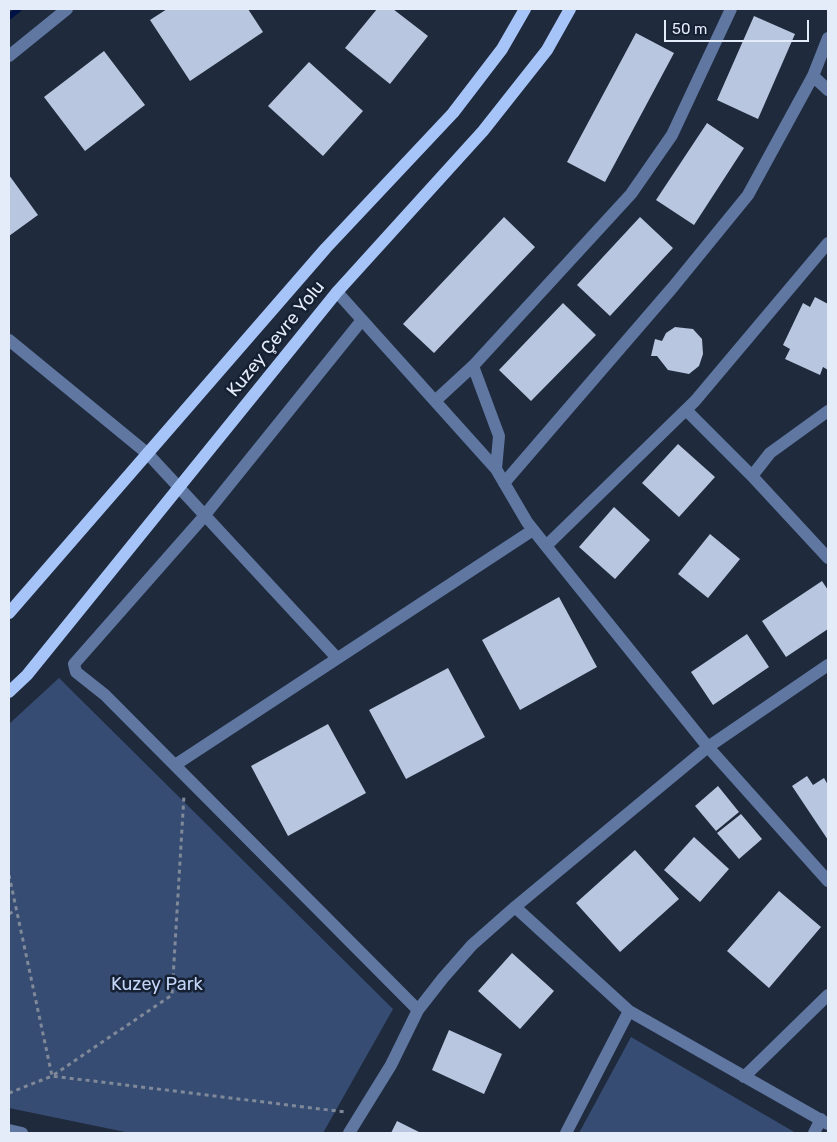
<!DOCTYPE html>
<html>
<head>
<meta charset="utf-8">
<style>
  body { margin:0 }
  #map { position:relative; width:837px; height:1142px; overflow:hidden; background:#1f2a3d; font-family:Rubik,sans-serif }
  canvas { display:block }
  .frame { position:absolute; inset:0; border:10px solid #e5ecf9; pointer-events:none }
  .scale { position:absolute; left:664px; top:20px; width:145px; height:22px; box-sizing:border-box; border:2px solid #e5ecf9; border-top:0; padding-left:6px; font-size:15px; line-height:18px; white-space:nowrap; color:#e5ecf9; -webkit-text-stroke:4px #162033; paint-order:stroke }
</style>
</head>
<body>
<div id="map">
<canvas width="837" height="1142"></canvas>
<div class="frame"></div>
<div class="scale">50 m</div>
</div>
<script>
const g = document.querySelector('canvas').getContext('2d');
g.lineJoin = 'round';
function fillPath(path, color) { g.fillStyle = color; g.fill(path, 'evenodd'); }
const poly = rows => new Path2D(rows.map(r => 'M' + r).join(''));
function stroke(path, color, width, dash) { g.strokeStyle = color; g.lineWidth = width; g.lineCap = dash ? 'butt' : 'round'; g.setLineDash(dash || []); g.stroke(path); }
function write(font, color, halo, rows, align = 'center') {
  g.font = font + ' Rubik,sans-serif'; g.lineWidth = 5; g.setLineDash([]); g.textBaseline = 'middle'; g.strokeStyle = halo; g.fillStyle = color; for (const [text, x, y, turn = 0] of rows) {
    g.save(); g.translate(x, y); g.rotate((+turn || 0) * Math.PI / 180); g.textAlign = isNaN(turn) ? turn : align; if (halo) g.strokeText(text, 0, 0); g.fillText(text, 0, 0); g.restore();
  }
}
const green = poly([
  [59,678,393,1009,323,1133,130,1133,9,1108,9,724],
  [631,1037,796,1133,579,1133]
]);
const stream = poly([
  [9,17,19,9]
]);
const building = poly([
  [167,9,248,9,263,32,190,81,150,20],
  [377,9,393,9,428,36,390,84,345,48],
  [754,16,795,34,758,119,717,100],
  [636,33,674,53,605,182,567,162],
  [104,51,145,105,85,151,44,97],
  [309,62,363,111,323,156,268,106],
  [707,123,744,148,694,225,656,200],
  [9,175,38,215,9,236],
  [504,217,535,247,434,353,403,324],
  [640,217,673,248,610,316,577,285],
  [815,297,828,304,828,370,823,367,820,375,785,359,790,349,783,345,803,303,810,307],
  [563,303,596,335,531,401,499,370],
  [675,327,693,329,702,339,703,354,699,366,689,374,668,370,657,356,651,356,655,339,662,341,666,333],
  [678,444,715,477,679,517,642,483],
  [614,507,650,540,615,579,579,547],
  [710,534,740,559,708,598,678,574],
  [822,581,828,590,828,629,786,657,762,621],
  [559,597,597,667,520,710,482,640],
  [747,634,769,667,713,705,691,672],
  [448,668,485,737,406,779,369,710],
  [328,724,366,793,288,836,251,766],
  [807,776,813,785,824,778,828,785,828,840,792,786],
  [718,786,739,812,716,831,695,806],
  [741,814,762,839,739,859,717,833],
  [694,837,729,869,700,902,664,870],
  [635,850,679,899,620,952,576,903],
  [779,891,821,927,769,988,727,951],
  [512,953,554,991,520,1029,478,991],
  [449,1030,502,1054,484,1094,432,1070],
  [397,1121,421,1133,391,1133]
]);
const path = poly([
  [9,875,52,1076,172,995,184,795],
  [9,914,16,910],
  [9,1093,52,1076,345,1112]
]);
const minor = poly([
  [9,56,67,9],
  [813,76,828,90],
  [337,292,496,469,527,522,546,546,708,747,828,881],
  [362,320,200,521,74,664,76,672,105,695,418,1010],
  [9,340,148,454,337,658],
  [473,366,499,436,496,469],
  [435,401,473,366,631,194,672,135,731,9],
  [686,410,752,476],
  [828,411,770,453,752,476,828,558],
  [504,483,673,287,748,195,813,76,828,38],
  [546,546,695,401,828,243],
  [175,765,533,530],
  [515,907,629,1011,828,1124],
  [744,1077,828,995],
  [9,1130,22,1133],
  [349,1133,391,1065,418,1010,443,978,472,945,515,907,708,747,828,665],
  [566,1133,629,1011],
  [814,1133,821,1119]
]);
const major = poly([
  [9,613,326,248,453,113,502,49,525,9],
  [9,692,27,675,337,292,483,131,547,50,570,9]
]);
const streetNames = [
  ["Kuzey Çevre Yolu",276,339,-51]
];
const parkNames = [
  ["Kuzey Park",157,985]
];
fillPath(green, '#374c73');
stroke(stream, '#001245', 5.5);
fillPath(building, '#b8c6df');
stroke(path, '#808999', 3, [4, 4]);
stroke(minor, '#5f77a1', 12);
stroke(major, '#a7c4f9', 12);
write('18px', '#e5ecf9', '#162033', streetNames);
write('18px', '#c2d5f7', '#162033', parkNames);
</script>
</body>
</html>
